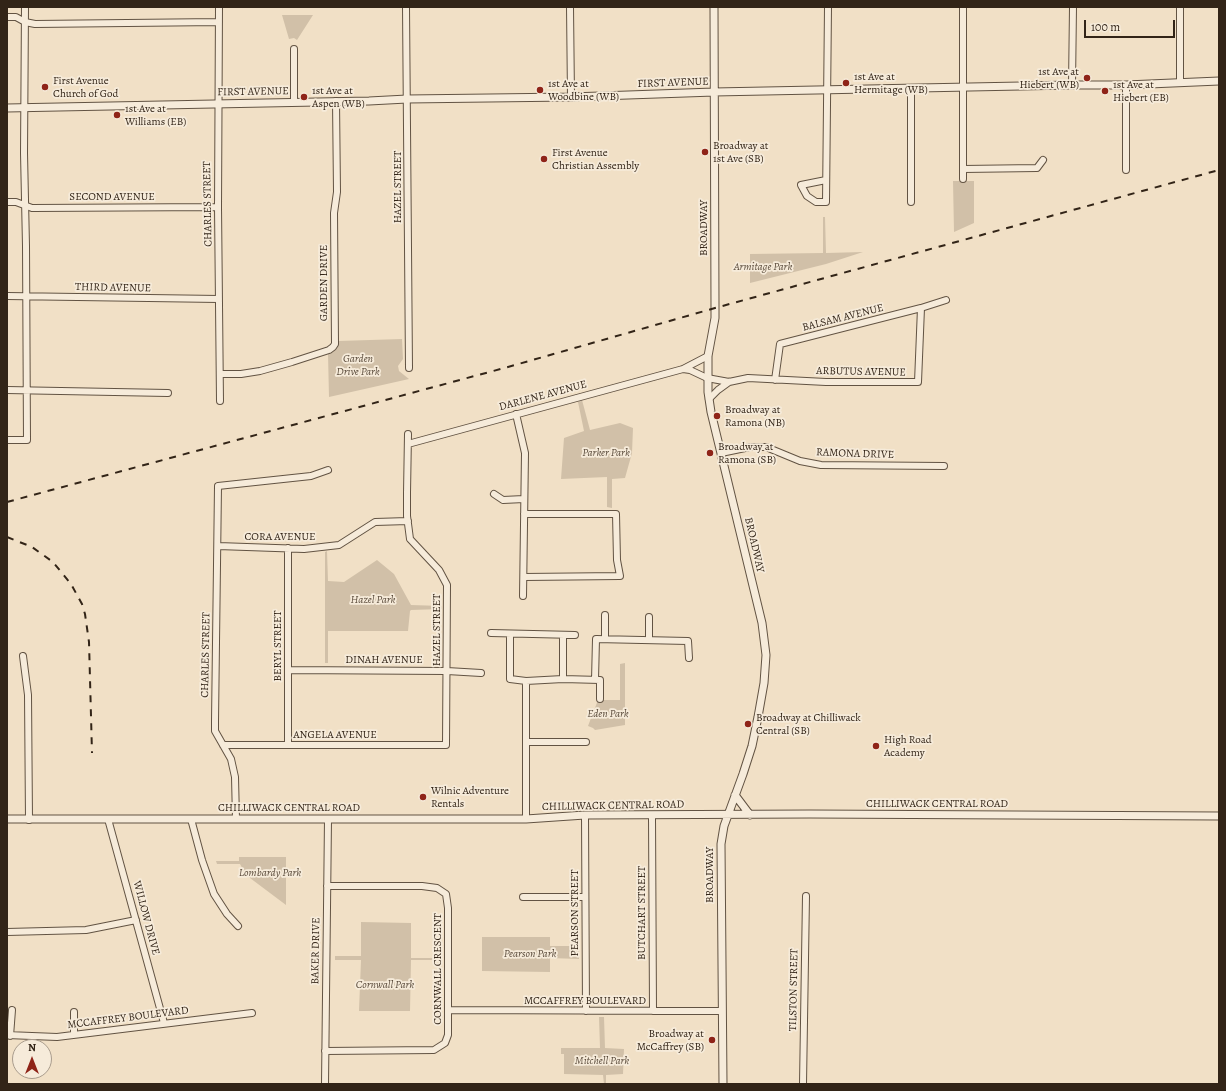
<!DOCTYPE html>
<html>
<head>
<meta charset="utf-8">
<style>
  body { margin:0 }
  #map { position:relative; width:1226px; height:1091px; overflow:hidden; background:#f1e0c6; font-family:Alegreya,serif }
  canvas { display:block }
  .frame { position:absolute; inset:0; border:8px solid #322417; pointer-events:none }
  .north { position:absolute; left:12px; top:1039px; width:40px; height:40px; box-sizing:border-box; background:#f6ebda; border:1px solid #a89b8c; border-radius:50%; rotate:0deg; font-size:11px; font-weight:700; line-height:16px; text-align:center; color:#322417 }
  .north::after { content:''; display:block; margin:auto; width:14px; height:18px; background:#8f2418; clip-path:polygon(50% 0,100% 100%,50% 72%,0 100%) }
  .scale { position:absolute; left:1084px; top:20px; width:91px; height:18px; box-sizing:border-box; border:2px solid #322417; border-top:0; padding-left:5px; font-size:12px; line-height:14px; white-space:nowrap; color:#322417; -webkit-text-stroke:3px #f6ebda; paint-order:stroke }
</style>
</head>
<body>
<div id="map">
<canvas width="1226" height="1091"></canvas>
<div class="frame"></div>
<div class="north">N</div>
<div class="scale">100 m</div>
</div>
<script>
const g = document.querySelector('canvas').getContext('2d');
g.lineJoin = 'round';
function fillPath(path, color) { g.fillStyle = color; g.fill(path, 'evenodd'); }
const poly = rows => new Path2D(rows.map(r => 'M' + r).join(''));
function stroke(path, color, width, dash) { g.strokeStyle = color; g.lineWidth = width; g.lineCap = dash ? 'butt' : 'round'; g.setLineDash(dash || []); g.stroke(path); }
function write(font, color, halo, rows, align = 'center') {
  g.font = font + ' Alegreya,serif'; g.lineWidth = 3.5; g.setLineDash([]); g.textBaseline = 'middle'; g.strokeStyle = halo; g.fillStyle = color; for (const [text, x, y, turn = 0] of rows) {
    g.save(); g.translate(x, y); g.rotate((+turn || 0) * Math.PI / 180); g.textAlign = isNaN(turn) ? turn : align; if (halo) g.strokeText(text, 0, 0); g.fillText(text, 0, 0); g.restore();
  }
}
const green = poly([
  [282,15,313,15,297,40,294,38,289,39],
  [953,181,974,181,974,223,954,232],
  [823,217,825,217,826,253,863,252,826,264,750,283,750,254,823,253],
  [402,339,403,359,398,366,399,371,409,379,329,397,328,354,333,352,337,348,338,341],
  [582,400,590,430,620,423,633,428,632,453,625,478,612,479,612,508,607,507,607,477,561,479,564,438,584,431,578,402],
  [327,551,328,581,344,582,377,560,394,574,411,605,442,606,442,609,411,610,410,611,408,631,328,631,328,663,325,663,325,552],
  [625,663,625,725,595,730,593,728,588,726,598,700,620,700,620,664],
  [239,857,286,857,286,905,246,875,240,864,217,864,216,861,239,861],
  [361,922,411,923,411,958,440,958,440,960,411,960,410,1011,359,1011,361,960,335,960,335,956,361,956],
  [482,937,550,937,550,946,579,946,579,959,550,958,550,972,482,971],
  [599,1017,604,1017,605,1048,624,1049,623,1074,606,1075,606,1084,604,1084,603,1075,564,1074,564,1054,561,1054,561,1048,600,1048]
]);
const minor = poly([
  [219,7,218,207,220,401],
  [406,7,409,368],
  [570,7,571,97],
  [7,17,16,17,25,22,35,24,219,22],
  [1180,83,1180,7],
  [1072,85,1073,7],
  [911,88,911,202],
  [294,102,294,49],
  [963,169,1037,168,1043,160],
  [1126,170,1126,85],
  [963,179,963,7],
  [826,180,801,185,807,196,816,202,826,202,828,7],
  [7,202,16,202,32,208,218,207],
  [7,296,219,299],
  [683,369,690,370,707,378,729,382,748,378,826,382,918,382,921,308],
  [220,374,241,374,260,371,292,362,329,350,333,347,335,344,334,213,337,192,336,101],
  [775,380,780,344,921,308,946,300],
  [7,390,168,393],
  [709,399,718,390,729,382],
  [516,414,525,453,523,596],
  [7,440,27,440,26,246,24,153,25,7],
  [408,444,683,369,708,356],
  [721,453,750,447,766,447,800,461,821,465,944,466],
  [494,494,503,500,524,499],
  [218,546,304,549,339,545,375,522,408,521],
  [288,548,288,745],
  [524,577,620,576,617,560,616,514,524,514],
  [605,615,605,639],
  [649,617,649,640],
  [491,633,575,635],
  [510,634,510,679,526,681,563,679,600,680,600,699],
  [23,656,28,695,29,820],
  [288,670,447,671,481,673],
  [563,679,563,635],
  [595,680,596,639,688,641,689,658],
  [526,681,526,819],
  [526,742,586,742],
  [223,745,446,745,447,585,439,570,410,539,407,516,407,493,408,434],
  [585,815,586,1011],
  [652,816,653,1011],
  [108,819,164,1023],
  [191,819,202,860,214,894,227,914,238,926],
  [236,819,235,777,231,759,215,731,215,721,218,486,311,476,328,470],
  [523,897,585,897],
  [7,932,86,930,136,920],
  [448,1010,722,1011],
  [7,1035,57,1037,252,1013],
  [74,1035,74,1012],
  [10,1036,12,1010],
  [325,1051,434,1050,445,1043,448,1035,448,908,446,894,437,888,422,886,327,886],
  [325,1084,328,819],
  [803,1084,806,896]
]);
const tertiary = poly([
  [714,7,715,308,715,318,708,356,708,392,711,412,762,623,766,655,764,683,758,717,752,746,743,774,724,826,721,844,723,1084],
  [7,108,369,101,407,99,571,97,714,92,1072,85,1126,85,1219,81],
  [735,795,750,815],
  [7,819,526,819,585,815,810,814,1219,816]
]);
const rail = poly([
  [7,502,508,367,715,308,1219,170],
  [7,537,32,547,53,562,71,584,82,604,85,614,89,642,92,753]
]);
const markers = [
  [1087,78,4,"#8f2418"],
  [846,83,4,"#8f2418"],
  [45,87,4,"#8f2418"],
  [540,90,4,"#8f2418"],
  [1105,91,4,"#8f2418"],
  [304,97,4,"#8f2418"],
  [117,115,4,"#8f2418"],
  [705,152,4,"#8f2418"],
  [544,159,4,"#8f2418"],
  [717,416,4,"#8f2418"],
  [710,453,4,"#8f2418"],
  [748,724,4,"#8f2418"],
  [876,746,4,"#8f2418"],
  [423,797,4,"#8f2418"],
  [712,1040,4,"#8f2418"]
];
const poiNames = [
  ["1st Ave at",1079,72,"right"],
  ["Hiebert (WB)",1079,85,"right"],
  ["1st Ave at",854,77],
  ["Hermitage (WB)",854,90],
  ["First Avenue",53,81],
  ["Church of God",53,94],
  ["1st Ave at",548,84],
  ["Woodbine (WB)",548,97],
  ["1st Ave at",1113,85],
  ["Hiebert (EB)",1113,98],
  ["1st Ave at",312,91],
  ["Aspen (WB)",312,104],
  ["1st Ave at",125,109],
  ["Williams (EB)",125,122],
  ["Broadway at",713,146],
  ["1st Ave (SB)",713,159],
  ["First Avenue",552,153],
  ["Christian Assembly",552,166],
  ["Broadway at",725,410],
  ["Ramona (NB)",725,423],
  ["Broadway at",718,447],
  ["Ramona (SB)",718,460],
  ["Broadway at Chilliwack",756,718],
  ["Central (SB)",756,731],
  ["High Road",884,740],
  ["Academy",884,753],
  ["Wilnic Adventure",431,791],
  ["Rentals",431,804],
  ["Broadway at",704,1034,"right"],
  ["McCaffrey (SB)",704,1047,"right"]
];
const streetNames = [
  ["FIRST AVENUE",673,83,-2],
  ["FIRST AVENUE",253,92,-1],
  ["HAZEL STREET",398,187,-90],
  ["SECOND AVENUE",112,197],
  ["CHARLES STREET",208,204,-91],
  ["BROADWAY",704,228,-90],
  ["GARDEN DRIVE",324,283,-90],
  ["THIRD AVENUE",113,288,1],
  ["BALSAM AVENUE",843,318,-14],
  ["ARBUTUS AVENUE",861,372,1],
  ["DARLENE AVENUE",543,396,-15],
  ["RAMONA DRIVE",855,454,2],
  ["CORA AVENUE",280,537],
  ["BROADWAY",754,545,77],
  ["HAZEL STREET",437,630,-90],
  ["BERYL STREET",278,646,-90],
  ["CHARLES STREET",206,655,-89],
  ["DINAH AVENUE",384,660],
  ["ANGELA AVENUE",335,735],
  ["CHILLIWACK CENTRAL ROAD",937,804],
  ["CHILLIWACK CENTRAL ROAD",613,806,-1],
  ["CHILLIWACK CENTRAL ROAD",289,808],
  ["BROADWAY",710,875,-90],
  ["PEARSON STREET",575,913,-90],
  ["BUTCHART STREET",642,913,-90],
  ["WILLOW DRIVE",146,918,75],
  ["BAKER DRIVE",316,951,-89],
  ["CORNWALL CRESCENT",438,969,-90],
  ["TILSTON STREET",794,990,-89],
  ["MCCAFFREY BOULEVARD",585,1001],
  ["MCCAFFREY BOULEVARD",128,1018,-7]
];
const parkNames = [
  ["Armitage Park",763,267],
  ["Garden",358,359],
  ["Drive Park",358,372],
  ["Parker Park",606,453],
  ["Hazel Park",373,600],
  ["Eden Park",608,714],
  ["Lombardy Park",270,873],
  ["Pearson Park",530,954],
  ["Cornwall Park",385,985],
  ["Mitchell Park",602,1061]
];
fillPath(green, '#d1c0a8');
stroke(minor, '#625343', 8);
stroke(tertiary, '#625343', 9);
stroke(minor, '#f6ebda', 6);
stroke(tertiary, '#f6ebda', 7);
stroke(rail, '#322417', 2, [7, 7]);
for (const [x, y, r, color] of markers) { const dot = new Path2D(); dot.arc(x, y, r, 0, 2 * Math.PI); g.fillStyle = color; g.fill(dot); stroke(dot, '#f6ebda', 1.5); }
write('11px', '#322417', '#f6ebda', poiNames, 'left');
write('11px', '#322417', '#f6ebda', streetNames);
write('italic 11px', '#5a4b3b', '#f6ebda', parkNames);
</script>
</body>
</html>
